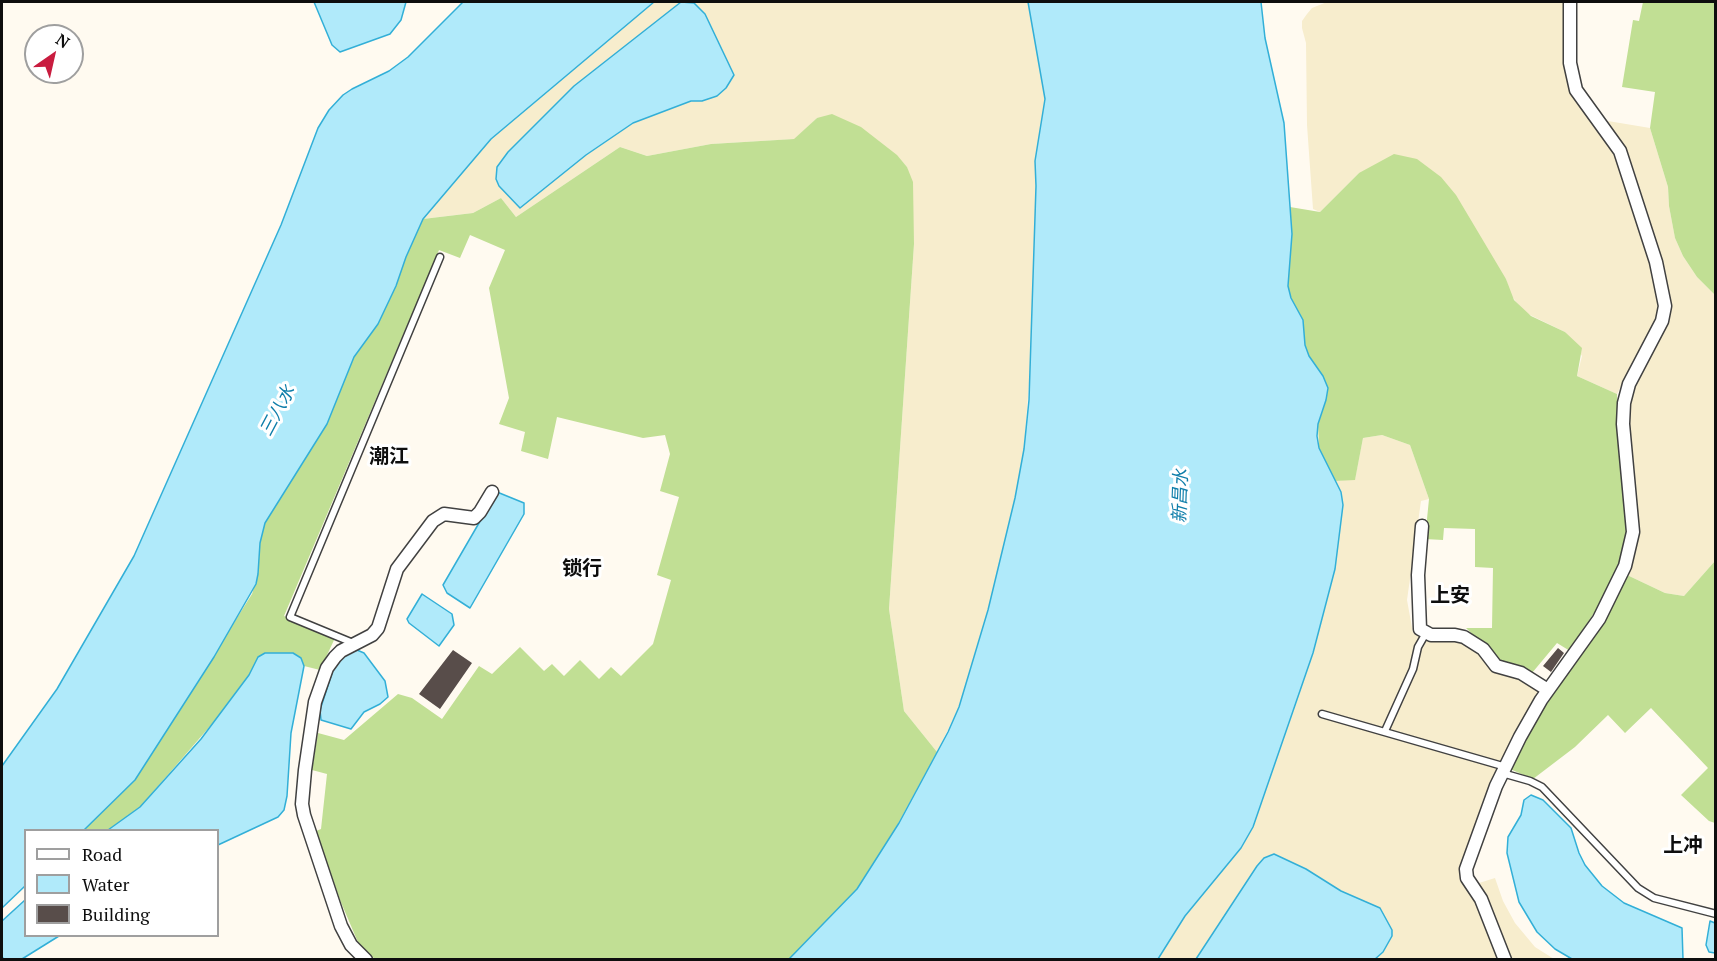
<!DOCTYPE html>
<html>
<head>
<meta charset="utf-8">
<style>
  body { margin:0 }
  #map { position:relative; width:1717px; height:961px; overflow:hidden; background:#fffaf0; font-family:"PT Serif",serif }
  canvas { display:block }
  .frame { position:absolute; inset:0; border:3px solid #0e0e0e; pointer-events:none }
  .legend { position:absolute; left:24px; top:829px; width:195px; height:108px; box-sizing:border-box; background:#fff; border:2px solid #9f9f9f; margin:0; padding:8px 10px; list-style:none; font-size:18px; color:#0e0e0e }
  .legend li { display:flex; align-items:center; gap:12px; height:30px }
  .legend b { width:30px; border:2px solid #9f9f9f }
  .north { position:absolute; left:24px; top:24px; width:60px; height:60px; box-sizing:border-box; background:#fff; border:2px solid #9f9f9f; border-radius:50%; rotate:34deg; font-size:16px; font-weight:700; line-height:24px; text-align:center; color:#0e0e0e }
  .north::after { content:''; display:block; margin:auto; width:21px; height:27px; background:#c91c3f; clip-path:polygon(50% 0,100% 100%,50% 72%,0 100%) }
</style>
</head>
<body>
<div id="map">
<canvas width="1717" height="961"></canvas>
<div class="frame"></div>
<ul class="legend">
<li><b style="height:8px;background:#fff"></b>Road</li>
<li><b style="height:16px;background:#b0eafa"></b>Water</li>
<li><b style="height:16px;background:#584d4a"></b>Building</li>
</ul>
<div class="north">N</div>
</div>
<script>
const g = document.querySelector('canvas').getContext('2d');
g.lineJoin = 'round';
function fillPath(path, color) { g.fillStyle = color; g.fill(path, 'evenodd'); }
const poly = rows => new Path2D(rows.map(r => 'M' + r).join(''));
function stroke(path, color, width, dash) { g.strokeStyle = color; g.lineWidth = width; g.lineCap = dash ? 'butt' : 'round'; g.setLineDash(dash || []); g.stroke(path); }
function write(font, color, halo, rows, align = 'center') {
  g.font = font + ' "PT Serif","Noto Sans SC",serif'; g.lineWidth = 6; g.setLineDash([]); g.textBaseline = 'middle'; g.strokeStyle = halo; g.fillStyle = color; for (const [text, x, y, turn = 0] of rows) {
    g.save(); g.translate(x, y); g.rotate((+turn || 0) * Math.PI / 180); g.textAlign = isNaN(turn) ? turn : align; if (halo) g.strokeText(text, 0, 0); g.fillText(text, 0, 0); g.restore();
  }
}
const farmland = poly([
  [654,2,1028,2,1045,99,1035,161,1036,186,1032,343,1024,449,1015,498,988,610,959,707,937,752,904,711,889,609,914,244,907,167,897,156,873,137,817,118,795,139,711,144,647,156,620,147,516,217,501,198,473,213,423,219,491,139],
  [1327,2,1563,2,1565,68,1619,159,1660,290,1660,305,1657,325,1637,354,1617,394,1577,376,1582,356,1565,332,1524,312,1510,294,1506,279,1359,173,1320,212,1313,209,1307,125,1306,43,1302,28,1302,21,1307,14,1312,8],
  [1608,121,1650,128,1668,187,1669,206,1675,238,1683,256,1697,277,1715,295,1715,561,1684,596,1665,593,1627,575,1636,535,1636,516,1635,474,1627,417,1635,380,1663,330,1667,287,1632,164],
  [1382,435,1410,445,1429,499,1421,501,1407,600,1413,633,1436,639,1459,639,1484,656,1493,669,1531,683,1542,691,1521,726,1483,800,1461,866,1479,904,1502,959,1158,960,1185,916,1241,848,1253,827,1313,653,1341,492,1335,481,1355,479,1363,438],
  [1495,878,1503,901,1515,923,1535,947,1554,959,1511,959,1479,883]
]);
const forest = poly([
  [1643,2,1715,2,1715,295,1697,277,1683,256,1675,238,1669,206,1668,187,1650,128,1655,92,1622,87,1633,20,1639,21],
  [832,114,861,127,897,155,907,167,913,182,914,244,889,609,904,711,937,752,887,844,857,889,789,959,375,959,360,947,340,900,316,831,321,829,327,774,312,770,318,733,344,740,398,694,412,698,442,719,479,666,492,674,520,647,544,671,552,664,564,676,580,660,599,679,611,667,621,676,653,644,671,580,657,575,679,497,660,491,670,454,665,435,643,438,557,417,548,459,521,451,525,432,499,424,509,398,489,288,505,250,470,235,460,258,439,250,284,616,335,638,320,670,304,666,301,658,265,653,258,657,249,675,218,717,140,807,108,830,84,830,135,780,252,594,258,574,260,543,265,523,327,424,354,357,378,324,396,286,406,257,423,219,473,213,501,198,516,217,620,147,647,156,711,144,794,139,817,118],
  [1394,154,1417,159,1441,177,1456,195,1506,279,1514,300,1531,316,1565,332,1582,348,1577,376,1617,394,1619,446,1624,479,1627,530,1623,555,1609,589,1570,651,1557,643,1532,673,1501,662,1466,628,1492,628,1493,568,1475,567,1475,529,1444,528,1443,540,1425,539,1429,499,1410,445,1382,435,1363,438,1355,480,1335,481,1319,448,1318,424,1326,400,1323,376,1309,357,1305,345,1303,320,1291,298,1288,286,1292,234,1290,207,1320,212,1359,173],
  [1715,561,1715,823,1709,821,1681,795,1708,768,1651,708,1625,733,1608,715,1575,747,1533,779,1510,769,1544,708,1601,624,1627,575,1665,593,1684,596]
]);
const water = poly([
  [314,2,406,2,401,20,390,34,340,52,332,45,314,2],
  [463,2,654,2,491,139,423,219,406,257,396,286,378,324,354,357,327,424,265,523,260,543,258,574,256,584,214,657,135,780,84,830,26,830,25,886,2,908,2,766,57,689,134,556,281,225,318,128,329,110,343,95,352,89,389,71,408,57,463,2],
  [681,2,694,3,705,14,734,75,726,88,717,96,702,101,691,101,633,123,586,155,520,208,499,186,496,179,497,167,508,152,574,86,681,2],
  [1028,2,1261,2,1265,38,1284,123,1292,234,1288,286,1291,298,1303,320,1305,345,1309,356,1323,376,1328,388,1326,400,1318,424,1317,436,1319,448,1341,492,1343,505,1335,569,1313,653,1253,827,1241,848,1185,916,1158,959,789,959,857,889,899,823,948,732,959,707,988,610,1015,498,1024,449,1029,400,1036,186,1035,161,1045,99,1028,2],
  [497,492,524,503,524,514,470,608,447,593,443,585,497,492],
  [422,594,452,614,454,625,439,646,409,623,407,619,422,594],
  [357,650,364,653,385,681,388,697,380,704,364,712,351,729,321,720,320,710,334,667,345,655,357,650],
  [265,653,293,653,301,658,304,666,291,733,287,796,284,810,278,817,218,845,218,830,108,830,140,807,201,739,249,675,258,657,265,653],
  [1531,795,1543,800,1571,828,1579,853,1585,865,1602,886,1624,903,1682,928,1683,959,1572,959,1555,949,1537,932,1519,902,1507,853,1508,837,1521,815,1524,800,1531,795],
  [1274,854,1306,869,1341,891,1380,908,1392,930,1392,936,1383,952,1374,960,1196,959,1257,866,1264,858,1274,854],
  [25,900,26,936,59,936,22,959,4,959,2,957,2,921,25,900],
  [1710,921,1715,923,1715,953,1709,952,1706,945,1710,921]
]);
const building = poly([
  [1558,648,1564,653,1551,672,1543,666],
  [453,650,472,663,440,709,419,694]
]);
const lane = poly([
  [353,643,290,617,440,257],
  [1322,714,1506,767],
  [1385,731,1413,669,1418,647,1426,633],
  [1502,773,1530,781,1542,787,1638,888,1654,898,1716,914]
]);
const street = poly([
  [1422,526,1418,575,1420,629,1431,635,1455,635,1464,637,1483,649,1496,666,1521,673,1548,690],
  [366,960,351,945,341,926,304,815,302,804,305,770,315,702,327,668,335,657,341,651,372,635,378,628,397,569,433,521,444,514,474,518,480,512,492,492],
  [1505,960,1481,899,1467,878,1466,869,1496,786,1520,737,1541,700,1599,619,1625,566,1633,532,1623,424,1624,403,1629,384,1662,321,1665,306,1656,262,1620,151,1576,90,1570,63,1570,2]
]);
const waterNames = [
  ["三八水",278,411,-62],
  ["新昌水",1181,496,-88]
];
const quarterNames = [
  ["潮江",389,457],
  ["锁行",582,569],
  ["上安",1450,596],
  ["上冲",1683,846]
];
fillPath(farmland, '#f7edcd');
fillPath(forest, '#c1df94');
fillPath(water, '#b0eafa');
stroke(water, '#32afd7', 1.5);
fillPath(building, '#584d4a');
stroke(lane, '#414141', 9);
stroke(street, '#414141', 15);
stroke(lane, '#fff', 6);
stroke(street, '#fff', 12);
write('italic 18px', '#0e7eaa', '#fff', waterNames);
write('bold 20px', '#0e0e0e', '#fff', quarterNames);
</script>
</body>
</html>
